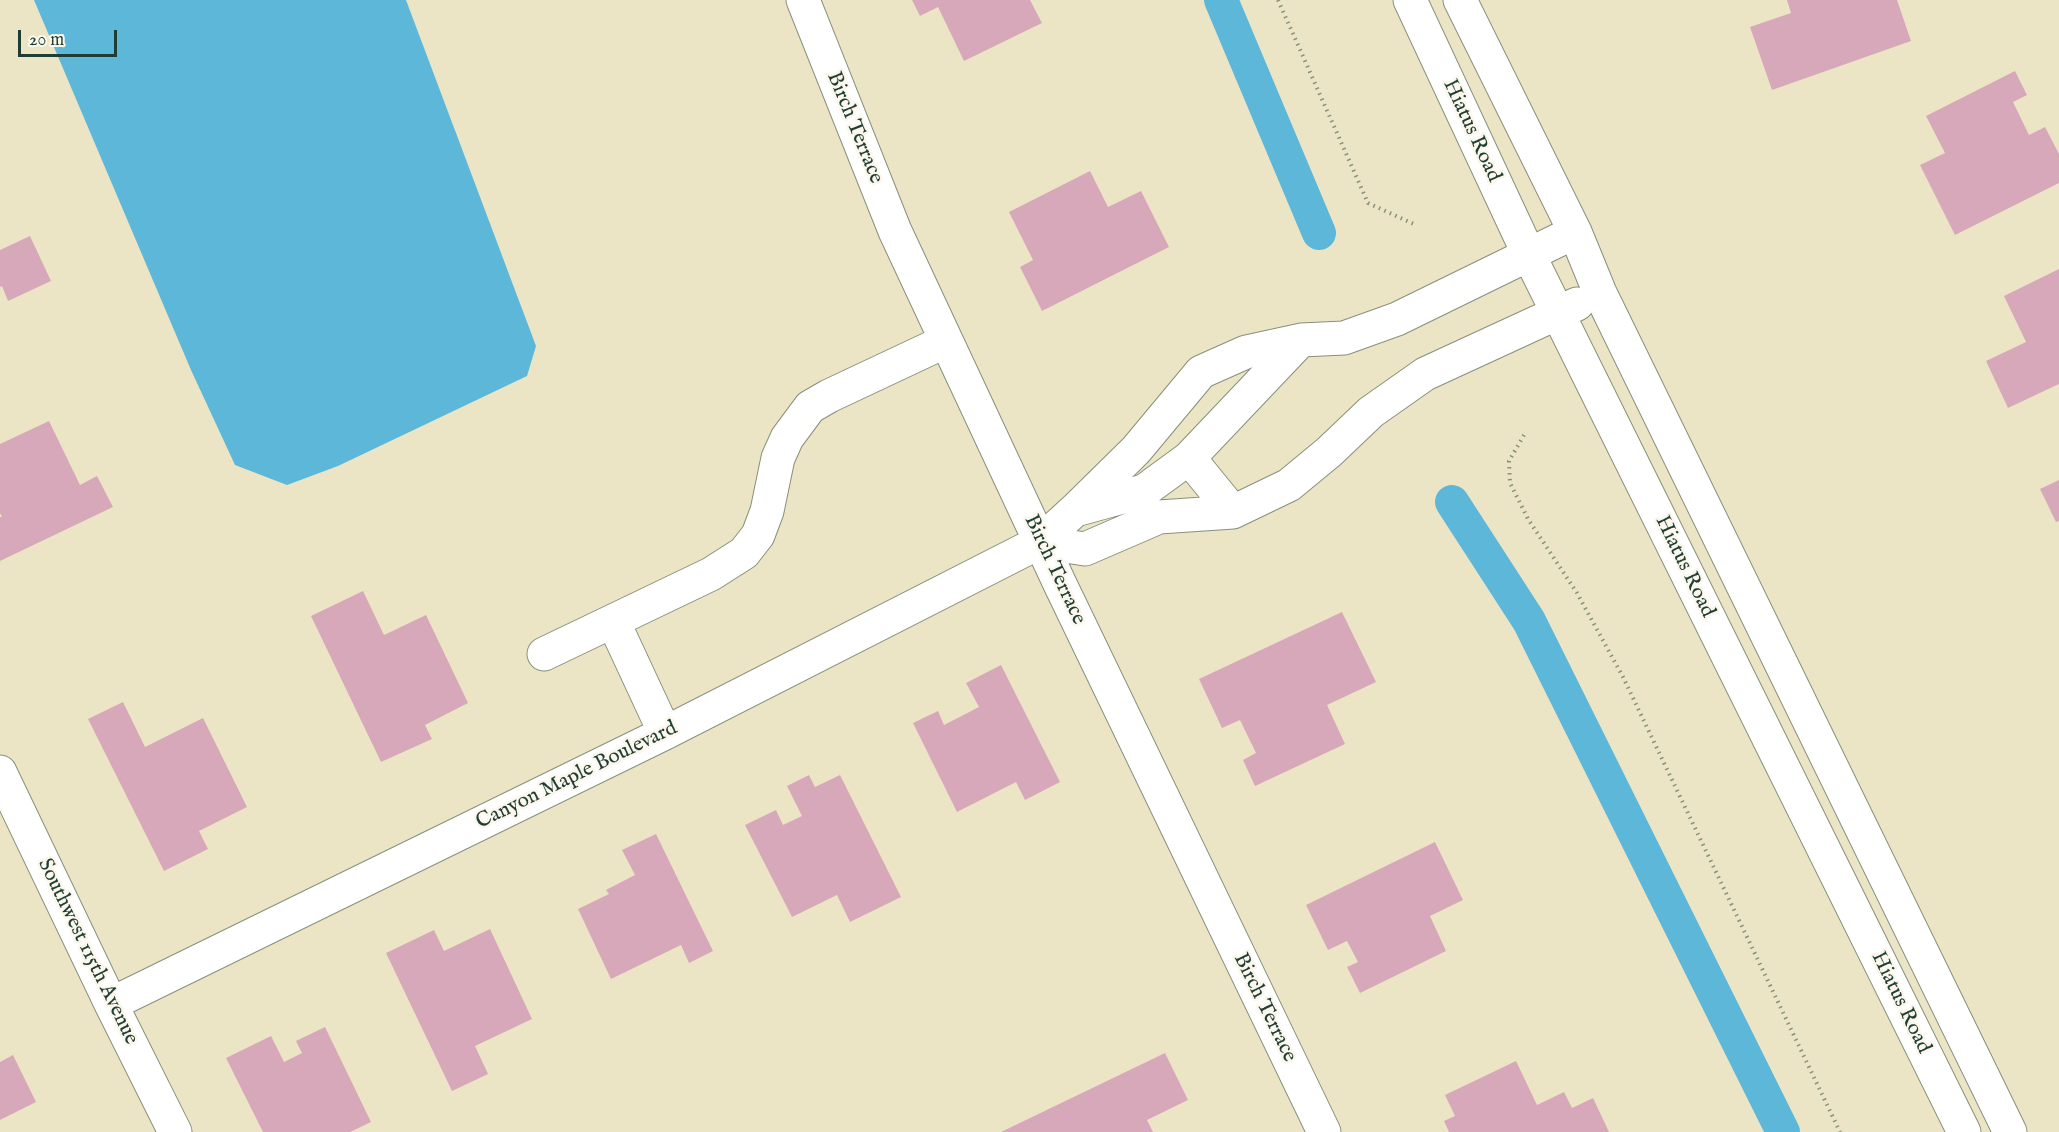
<!DOCTYPE html>
<html>
<head>
<meta charset="utf-8">
<style>
  body { margin:0 }
  #map { position:relative; width:2059px; height:1132px; overflow:hidden; background:#ece5c5; font-family:"IM FELL English",serif }
  canvas { display:block }
  .scale { position:absolute; left:18px; top:30px; width:99px; height:27px; box-sizing:border-box; border:3px solid #1f3d34; border-top:0; padding-left:8px; font-size:18px; line-height:21px; white-space:nowrap; color:#1f3d34; -webkit-text-stroke:4px #fbf7ec; paint-order:stroke }
</style>
</head>
<body>
<div id="map">
<canvas width="2059" height="1132"></canvas>
<div class="scale">20 m</div>
</div>
<script>
const g = document.querySelector('canvas').getContext('2d');
g.lineJoin = 'round';
function fillPath(path, color) { g.fillStyle = color; g.fill(path, 'evenodd'); }
const poly = rows => new Path2D(rows.map(r => 'M' + r).join(''));
function stroke(path, color, width, dash) { g.strokeStyle = color; g.lineWidth = width; g.lineCap = dash ? 'butt' : 'round'; g.setLineDash(dash || []); g.stroke(path); }
function write(font, color, halo, rows, align = 'center') {
  g.font = font + ' "IM FELL English",serif'; g.lineWidth = 5; g.setLineDash([]); g.textBaseline = 'middle'; g.strokeStyle = halo; g.fillStyle = color; for (const [text, x, y, turn = 0] of rows) {
    g.save(); g.translate(x, y); g.rotate((+turn || 0) * Math.PI / 180); g.textAlign = isNaN(turn) ? turn : align; if (halo) g.strokeText(text, 0, 0); g.fillText(text, 0, 0); g.restore();
  }
}
const water = poly([
  [34,0,406,0,536,346,527,376,338,466,287,485,235,465,191,370]
]);
const canal = poly([
  [1221,0,1319,233],
  [1452,502,1529,621,1783,1132]
]);
const building = poly([
  [912,0,1030,0,1042,23,964,61,938,7,920,16],
  [1787,0,1897,0,1911,41,1772,90,1750,27,1791,13],
  [2015,71,2027,95,2013,102,2029,135,2045,127,2059,154,2059,183,1955,235,1920,165,1945,153,1926,116],
  [1090,171,1108,207,1141,191,1169,247,1042,311,1020,267,1033,260,1009,212],
  [30,236,51,281,8,301,2,286,0,287,0,250],
  [2059,269,2059,384,2008,408,1986,361,2026,342,2004,296],
  [49,421,80,485,97,476,113,507,0,561,0,517,2,517,0,513,0,444],
  [2059,480,2059,521,2056,522,2040,489],
  [363,591,384,635,426,615,468,703,425,725,432,739,381,762,311,616],
  [1342,612,1376,682,1327,705,1345,744,1255,786,1243,760,1256,753,1240,720,1222,728,1199,679],
  [1001,665,1060,782,1025,800,1016,782,957,812,913,723,938,711,944,725,979,707,966,683],
  [123,702,145,747,203,718,247,807,199,831,208,849,164,871,88,719],
  [809,775,815,787,840,775,901,897,850,922,837,895,792,917,745,825,776,810,783,825,802,816,787,786],
  [656,834,713,951,689,963,681,945,611,979,578,909,609,894,606,890,635,875,622,850],
  [1435,842,1463,900,1430,916,1446,951,1360,993,1347,967,1358,962,1347,941,1328,950,1306,905],
  [490,929,532,1019,475,1046,488,1074,452,1091,386,953,434,930,444,951],
  [325,1027,371,1122,350,1132,263,1132,226,1058,271,1036,284,1062,302,1053,296,1041],
  [1165,1053,1188,1100,1147,1120,1153,1132,1001,1132],
  [13,1055,36,1102,0,1120,0,1062],
  [1516,1061,1537,1105,1564,1092,1572,1108,1593,1098,1609,1132,1449,1132,1444,1121,1455,1116,1445,1095]
]);
const path = poly([
  [1278,0,1368,203,1416,225],
  [1524,435,1509,461,1510,483,1528,519,1577,593,1623,677,1840,1132]
]);
const minor = poly([
  [803,0,895,231,1059,582,1324,1132],
  [1410,0,1529,255,1964,1132],
  [1460,0,1575,232,1600,293,2010,1132],
  [1189,458,1233,512],
  [1079,509,1144,491,1189,458,1301,340],
  [1040,542,1085,549,1159,517,1233,512,1289,485,1329,452,1371,412,1425,374,1577,304],
  [613,621,711,574,744,553,758,535,767,511,778,458,787,438,810,407,829,396,946,341],
  [544,654,613,621,665,733],
  [0,772,111,1004,175,1132],
  [111,1004,665,733,1040,542,1076,509,1136,450,1201,372,1246,352,1301,340,1344,338,1397,319,1575,232]
]);
const streetNames = [
  ["Birch Terrace",854,128,68],
  ["Hiatus Road",1471,131,65],
  ["Hiatus Road",1684,567,64],
  ["Birch Terrace",1054,570,65],
  ["Canyon Maple Boulevard",577,776,-26],
  ["Southwest 115th Avenue",87,952,64],
  ["Hiatus Road",1900,1003,64],
  ["Birch Terrace",1264,1008,64]
];
fillPath(water, '#5cb7d9');
stroke(canal, '#5cb7d9', 34);
fillPath(building, '#d7a8ba');
stroke(minor, '#86917c', 35);
stroke(path, '#86917c', 4, [1.5, 4.5]);
stroke(minor, '#fff', 33);
write('21px', '#1f3d34', '#fbf7ec', streetNames);
</script>
</body>
</html>
